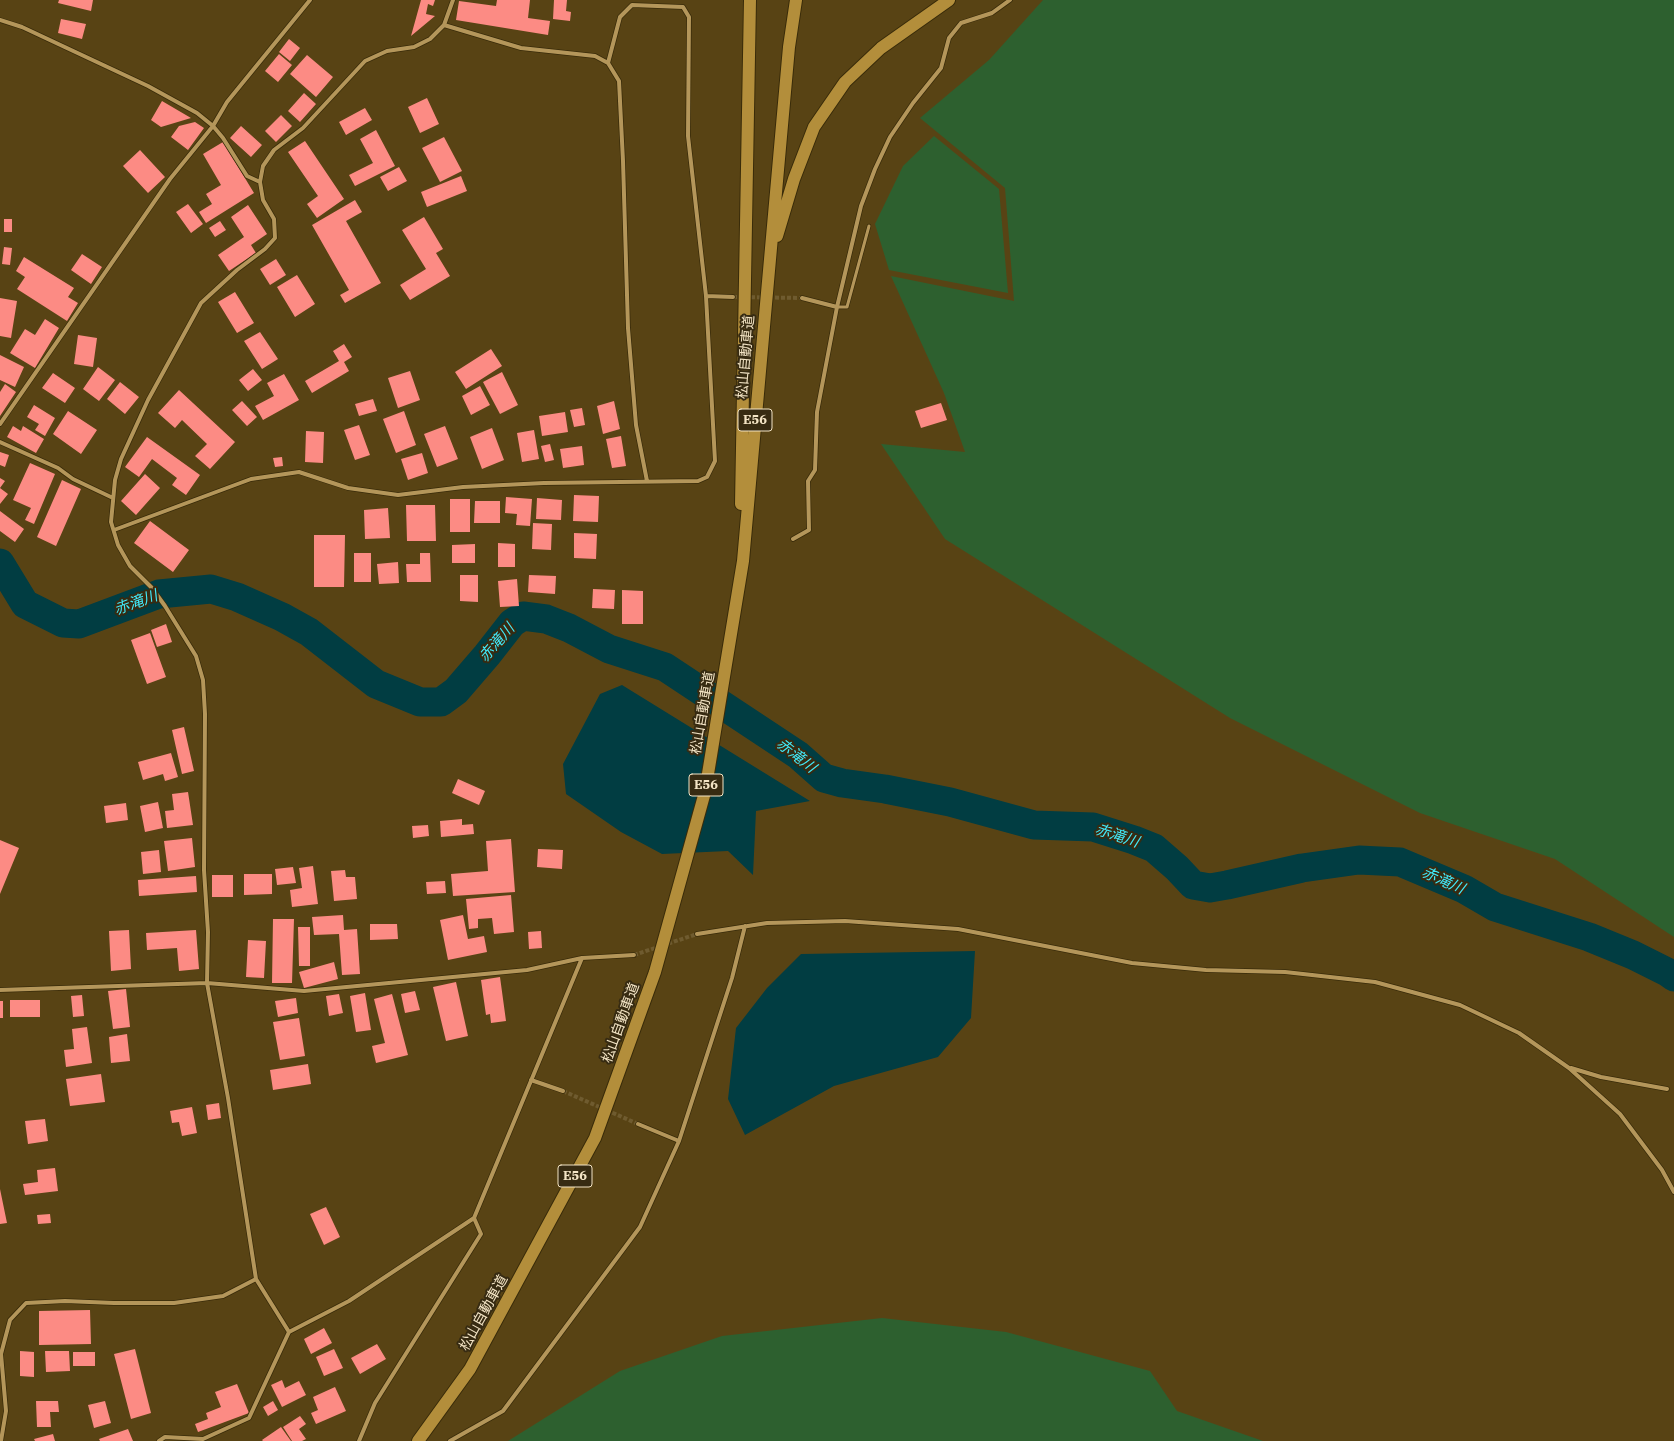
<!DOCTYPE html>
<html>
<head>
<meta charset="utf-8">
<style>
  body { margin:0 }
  canvas { display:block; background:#584314 }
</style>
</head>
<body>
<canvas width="1674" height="1441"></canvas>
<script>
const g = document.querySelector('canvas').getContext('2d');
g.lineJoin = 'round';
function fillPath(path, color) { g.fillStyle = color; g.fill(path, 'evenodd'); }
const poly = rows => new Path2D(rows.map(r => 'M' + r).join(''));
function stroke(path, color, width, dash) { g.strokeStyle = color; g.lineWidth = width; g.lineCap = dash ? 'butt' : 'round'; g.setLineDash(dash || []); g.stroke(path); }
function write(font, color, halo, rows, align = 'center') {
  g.font = font + ' "IBM Plex Serif","Noto Sans JP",serif'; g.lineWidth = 4; g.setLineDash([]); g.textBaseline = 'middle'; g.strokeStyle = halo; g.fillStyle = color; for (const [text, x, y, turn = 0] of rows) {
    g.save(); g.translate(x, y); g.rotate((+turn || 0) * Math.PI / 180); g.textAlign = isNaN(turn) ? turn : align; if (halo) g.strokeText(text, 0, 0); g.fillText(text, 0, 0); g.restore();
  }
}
const green = poly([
  [1043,0,1674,0,1674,937,1555,859,1420,813,1230,718,945,539,881,444,965,452,944,393,891,276,1014,301,1005,188,920,118,989,60],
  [934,136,999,189,1008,293,889,270,875,224,903,166],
  [882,1318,1006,1332,1150,1371,1177,1411,1263,1441,508,1441,620,1371,722,1336]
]);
const water = poly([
  [622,685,810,801,756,811,753,875,728,851,662,854,621,832,566,794,563,764,600,694],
  [975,951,971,1018,938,1057,834,1086,745,1135,728,1099,736,1028,767,988,801,954]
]);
const river = poly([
  [0,563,25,604,63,623,79,624,159,594,211,589,237,597,282,617,309,632,376,684,420,702,441,702,456,691,487,655,512,623,523,616,546,619,569,628,609,649,665,667,798,755,824,778,842,783,885,789,950,802,1034,825,1093,827,1134,840,1154,848,1177,868,1193,885,1210,888,1227,885,1302,868,1359,860,1400,862,1464,889,1495,907,1589,937,1633,955,1667,972,1674,977]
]);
const building = poly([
  [59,0,93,0,91,11,58,3],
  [421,0,435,0,433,6,428,4,426,14,435,16,411,36],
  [497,0,530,0,528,18,550,21,548,35,456,20,459,1,496,6],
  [554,0,567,0,566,11,571,12,570,21,553,19],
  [61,19,86,24,82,39,58,33],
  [289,39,300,48,290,61,279,52],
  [279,54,292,65,278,82,265,71],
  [307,55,333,77,316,97,290,74],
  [304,93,316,104,300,122,288,111],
  [427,98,439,124,420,133,408,107],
  [162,101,191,118,161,127,151,120],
  [365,108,372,120,346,135,339,122],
  [281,115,292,126,276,142,265,131],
  [195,122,204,128,188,150,171,137,179,126],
  [241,126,262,145,251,157,230,138],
  [376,130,395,166,355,186,349,175,373,163,360,139],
  [444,137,462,171,440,182,422,148],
  [305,141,344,199,317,218,307,204,318,196,288,152],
  [223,142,254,193,206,223,199,212,212,204,206,194,221,185,203,154],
  [140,150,165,177,148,193,123,166],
  [399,167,407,181,388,191,380,177],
  [461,176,467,191,427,207,421,192],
  [355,200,362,212,346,221,381,283,345,303,340,295,349,290,312,225],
  [188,204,203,224,191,233,176,212],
  [248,205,267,234,251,245,256,253,229,271,218,255,244,237,231,217],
  [424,217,443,249,436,253,450,276,410,300,400,285,426,269,402,230],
  [4,219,12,219,12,232,4,232],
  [220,221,226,230,215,237,209,228],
  [4,247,12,248,10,265,2,264],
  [82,254,102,267,91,284,71,270],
  [24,257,74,288,68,297,78,303,67,321,17,289,25,277,16,271],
  [276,259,286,275,270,285,260,269],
  [297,275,315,304,295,317,277,287],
  [235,292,254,323,237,333,218,302],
  [0,298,17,301,11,338,0,336],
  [45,319,59,328,35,368,10,353,25,329,35,335],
  [260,332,278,359,262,369,244,341],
  [78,335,97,338,93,367,74,364],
  [344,344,352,357,344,362,349,371,312,393,305,381,339,361,333,351],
  [491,349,502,366,466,389,455,372],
  [0,355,24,367,15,387,0,380],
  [98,367,115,380,99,401,83,389],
  [253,369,262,380,248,391,239,380],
  [410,371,420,400,398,408,388,378],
  [502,372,518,405,500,414,483,382],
  [53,373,75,388,65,403,42,388],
  [284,374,299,400,263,420,255,406,274,396,267,383],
  [120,382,139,397,125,414,107,399],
  [5,384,16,392,0,416,0,392],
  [480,386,490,405,471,415,462,396],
  [179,390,235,442,210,469,195,456,207,444,182,420,175,428,158,413],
  [373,399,377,411,359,416,355,404],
  [242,401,257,417,247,426,232,410],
  [614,401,620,429,603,434,597,406],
  [941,403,947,420,921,428,915,411],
  [34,405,55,418,45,436,35,430,39,424,27,417],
  [582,408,585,425,574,427,570,410],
  [68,411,97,430,81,454,53,434],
  [404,411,416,445,396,453,383,419],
  [565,412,568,432,542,436,539,416],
  [359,425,370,455,355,460,344,430],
  [13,426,21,431,23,426,44,439,36,453,7,437],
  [445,426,458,459,437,467,424,434],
  [492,428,504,460,482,469,470,437],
  [534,430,539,459,522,462,517,433],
  [306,431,324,432,323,463,305,462],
  [621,436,626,466,612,468,606,439],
  [147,437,200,475,186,495,172,485,177,478,152,459,139,477,125,467],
  [550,444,554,460,545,462,541,446],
  [582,446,584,465,563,468,560,449],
  [0,452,9,455,5,467,0,465],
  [422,453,428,473,408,480,401,459],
  [282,457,283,466,275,467,273,458],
  [30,463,55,474,34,524,25,520,31,508,13,500],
  [145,474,160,488,136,515,121,501],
  [0,478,5,481,0,488,8,494,0,504],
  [62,480,81,489,56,546,37,537],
  [574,495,599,496,598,522,573,521],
  [506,497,532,499,530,526,516,525,517,514,505,513],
  [537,498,562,500,561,520,536,519],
  [450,499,470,499,470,532,450,532],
  [475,501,500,501,500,523,474,523],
  [406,505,435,505,436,541,407,541],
  [388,508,390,538,365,539,364,510],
  [0,511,24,529,15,542,0,531],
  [150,521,189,550,173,572,134,543],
  [533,523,552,524,551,550,532,549],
  [574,533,597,534,596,559,574,558],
  [314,535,345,535,344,587,314,587],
  [498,543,515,544,515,567,498,567],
  [475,544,475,563,452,563,452,545],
  [354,553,371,553,371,582,354,582],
  [420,553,430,553,431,582,407,582,406,564,420,564],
  [398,562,399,583,379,584,377,564],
  [460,575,478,575,478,602,460,601],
  [529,575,556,576,555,594,528,592],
  [517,579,519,606,500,607,498,581],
  [593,589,615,590,614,609,592,608],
  [622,590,643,591,643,624,622,624],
  [166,624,172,642,157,647,151,630],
  [150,633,166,677,147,684,131,640],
  [184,727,194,771,182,774,172,730],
  [171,753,178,777,165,781,163,774,143,780,138,762],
  [458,779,485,791,479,805,452,793],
  [188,792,193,825,167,828,165,811,174,810,172,794],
  [158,802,163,828,145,832,140,806],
  [126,803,128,820,106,823,104,806],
  [462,819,462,825,473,824,474,834,441,837,440,821],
  [428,825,429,836,413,838,412,826],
  [192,838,195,867,168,871,164,841],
  [511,839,515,892,453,896,451,874,488,871,486,841],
  [0,840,19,848,0,894],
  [538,849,563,850,562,869,537,867],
  [159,850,161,872,143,874,141,852],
  [313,866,318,904,292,907,290,890,302,888,299,868],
  [293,867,296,883,277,885,275,869],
  [345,870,346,877,355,877,357,899,334,901,331,871],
  [244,874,272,874,272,894,244,895],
  [212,875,233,875,233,897,212,897],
  [196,876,197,892,139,896,138,880],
  [445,881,446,893,427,894,426,882],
  [511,895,514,932,494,934,492,918,478,919,478,928,469,929,466,899],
  [343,915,344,930,357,929,360,974,342,975,339,934,314,935,312,917],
  [463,915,468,939,484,936,487,952,448,960,440,920],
  [273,919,294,919,292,983,272,983],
  [370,924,397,924,398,939,370,940],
  [298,927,310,927,310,966,299,966],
  [129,930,131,969,111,971,109,931],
  [196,930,199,969,179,971,177,948,147,950,146,933],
  [541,931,542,948,529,949,528,932],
  [248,940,266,941,264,978,246,977],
  [334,962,338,979,304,988,299,972],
  [500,977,506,1021,491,1023,490,1014,486,1015,481,980],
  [456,982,468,1036,446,1041,433,987],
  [126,989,130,1027,113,1029,108,991],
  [415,991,420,1010,405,1013,401,994],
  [365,993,371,1030,356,1032,350,996],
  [339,994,343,1013,329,1016,326,996],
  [392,994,408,1055,376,1063,372,1046,385,1043,374,999],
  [82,995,84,1016,73,1017,71,996],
  [296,998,298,1013,278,1017,275,1001],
  [10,1000,40,1000,40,1017,10,1017],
  [0,1001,3,1001,3,1018,0,1018],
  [299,1018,305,1056,280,1060,273,1022],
  [87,1027,92,1063,66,1067,64,1050,74,1049,72,1029],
  [127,1034,130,1061,111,1063,109,1037],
  [308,1064,311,1084,273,1090,270,1070],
  [101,1074,105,1102,70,1106,66,1079],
  [219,1103,221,1118,208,1120,206,1105],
  [192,1107,197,1133,182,1136,179,1122,172,1123,170,1111],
  [45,1119,48,1141,28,1144,25,1121],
  [55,1168,58,1191,25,1195,23,1184,38,1182,37,1170],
  [0,1189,7,1223,0,1224],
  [326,1207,340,1237,324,1245,310,1214],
  [50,1214,51,1223,38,1224,37,1215],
  [90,1310,91,1344,39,1345,39,1311],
  [324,1328,332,1343,311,1354,304,1339],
  [377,1344,386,1359,360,1374,351,1358],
  [135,1349,151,1413,131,1419,114,1354],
  [334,1349,343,1368,324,1376,316,1357],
  [20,1351,34,1352,34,1377,20,1376],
  [45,1351,69,1351,70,1371,46,1372],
  [73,1352,95,1352,95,1366,73,1366],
  [282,1380,285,1388,299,1381,306,1395,282,1407,271,1385],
  [237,1384,249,1413,198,1432,195,1424,208,1419,206,1413,221,1407,215,1392],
  [335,1387,346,1411,316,1424,311,1413,318,1410,313,1397],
  [36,1401,58,1401,59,1412,50,1412,51,1427,37,1427],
  [105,1401,111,1423,94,1428,88,1405],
  [273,1401,278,1410,268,1416,263,1407],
  [300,1416,306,1424,299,1429,306,1439,302,1441,292,1441,283,1427],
  [281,1427,291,1441,263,1441,262,1440],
  [128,1429,133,1441,100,1441,99,1439],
  [53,1434,55,1441,35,1441,34,1439]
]);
const streetTunnel = poly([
  [733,297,802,298],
  [634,955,697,934],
  [563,1091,638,1124]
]);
const lane = poly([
  [837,307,847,307,869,226]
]);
const street = poly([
  [0,20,22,27,148,86,197,113,213,126,223,138,247,176,260,182],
  [444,25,521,48,595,56,608,63,619,81,623,161,628,328,636,425,647,481],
  [706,296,733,297],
  [802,298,837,307],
  [0,424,170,179,213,126,227,102,310,0],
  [0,442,58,468,73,479,113,498],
  [114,530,251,479,299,472,348,488,398,495,463,487,544,483,698,481,707,477,715,461,706,296,688,136,689,17,683,7,632,5,620,17,608,63],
  [793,539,809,530,808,481,815,470,817,412,837,307,861,206,875,169,890,137,913,103,941,68,949,38,961,23,992,13,1010,0],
  [697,934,767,923,845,921,958,929,1132,963,1206,970,1285,972,1375,982,1460,1005,1519,1033,1569,1068,1620,1114,1662,1170,1674,1192],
  [0,990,207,983,304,991,527,970,582,958,634,955],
  [1571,1068,1601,1077,1667,1089],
  [531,1080,563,1091],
  [638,1124,679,1141,732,978,745,926],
  [289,1332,349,1301,474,1218,582,958],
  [1,1441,6,1411,1,1354,10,1320,26,1303,65,1301,114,1303,174,1303,223,1296,256,1279],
  [159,1441,165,1437,203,1439,249,1418,289,1332,256,1279,228,1098,207,983,208,932,204,870,205,714,203,680,196,656,165,606,152,588,130,566,118,545,111,522,115,480,121,459,148,400,201,303,237,270,265,249,275,238,274,219,263,200,260,182,263,166,274,150,303,128,365,61,387,51,414,47,430,39,444,25,453,0],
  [359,1441,375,1403,481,1234,474,1218],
  [450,1441,503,1411,640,1227,679,1141]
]);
const highway = poly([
  [777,236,794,179,814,127,845,82,881,48,949,0],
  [741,504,750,0],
  [418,1441,470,1369,595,1138,655,972,705,792,743,561,789,47,796,0]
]);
const shields = [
  [755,420,34],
  [706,785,34],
  [575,1176,34]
];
const shieldNames = [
  ["E56",755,420],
  ["E56",706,785],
  ["E56",575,1176]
];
const streetNames = [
  ["松山自動車道",746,357,-85],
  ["松山自動車道",703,713,-80],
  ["松山自動車道",621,1023,-70],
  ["松山自動車道",484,1313,-61]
];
const waterNames = [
  ["赤滝川",136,603,-20],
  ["赤滝川",497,643,-49],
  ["赤滝川",796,756,38],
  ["赤滝川",1117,836,18],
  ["赤滝川",1443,881,24]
];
fillPath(green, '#2d602f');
fillPath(water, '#013d42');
stroke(river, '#013d42', 29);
fillPath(building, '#fc8b84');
stroke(streetTunnel, '#6f5b2f', 4, [4, 2]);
stroke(lane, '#392b09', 4.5);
stroke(street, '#392b09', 5.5);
stroke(highway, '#392b09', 14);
stroke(lane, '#b4965a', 3);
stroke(street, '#b4965a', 4);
stroke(highway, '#b38e3b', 12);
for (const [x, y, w] of shields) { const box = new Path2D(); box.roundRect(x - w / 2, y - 11, w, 22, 3); g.fillStyle = '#372b12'; g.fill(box); stroke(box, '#f3e4c5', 1); }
write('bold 13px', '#f3e4c5', null, shieldNames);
write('14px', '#f3e4c5', '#372b12', streetNames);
write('italic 15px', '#41ebfb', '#372b12', waterNames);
</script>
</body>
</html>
